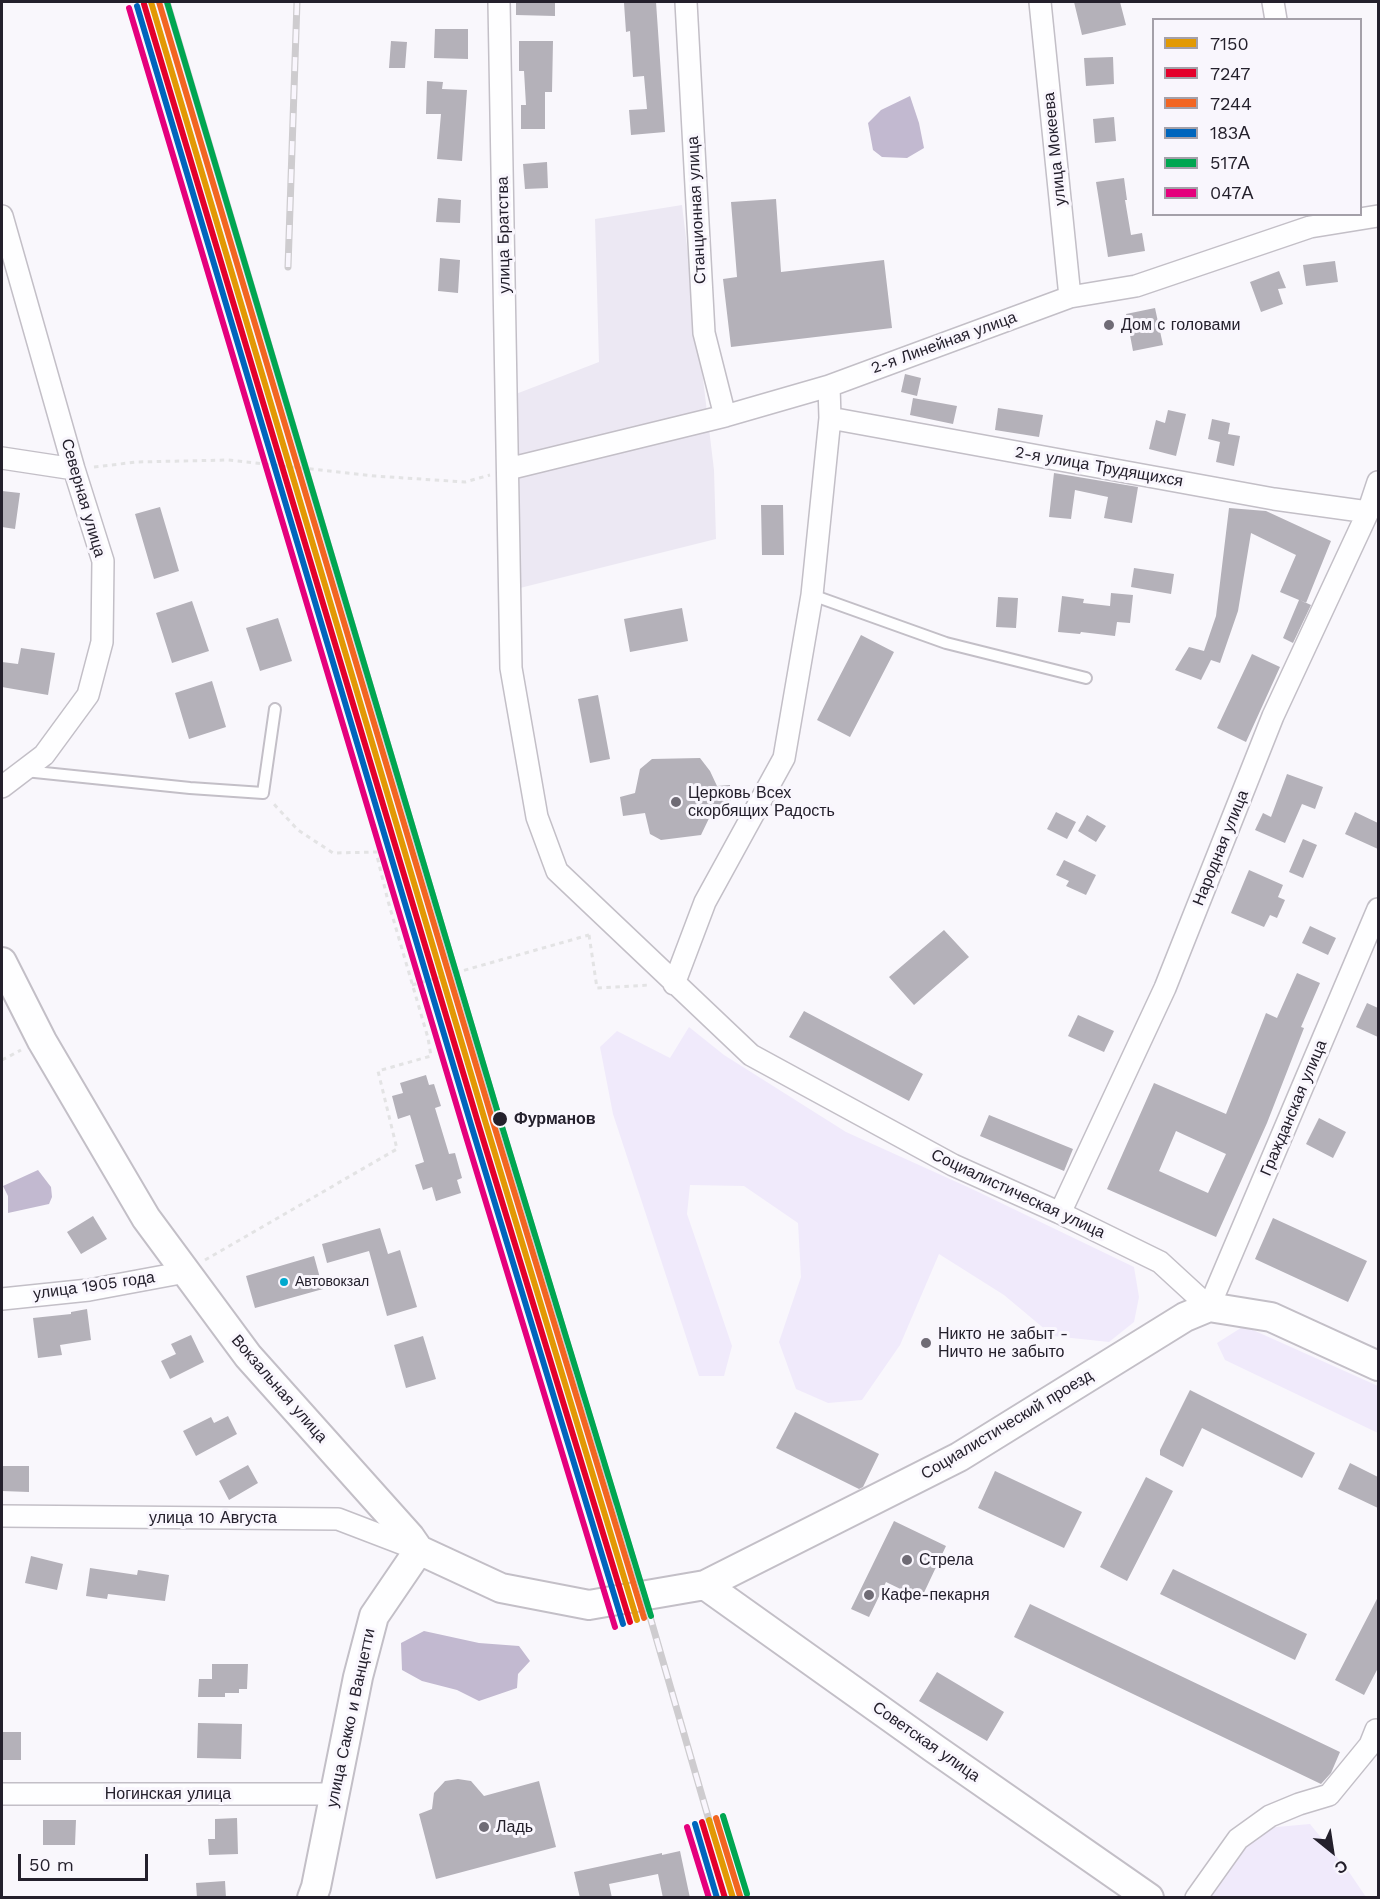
<!DOCTYPE html>
<html>
<head>
<meta charset="utf-8">
<style>
  body { margin:0 }
  #map { position:relative; width:1380px; height:1899px; overflow:hidden; background:#f9f7fc; font-family:"Work Sans",sans-serif }
  canvas { display:block }
  .frame { position:absolute; inset:0; border:3px solid #24202c; pointer-events:none }
  .legend { position:absolute; left:1152px; top:18px; width:210px; height:198px; box-sizing:border-box; background:#f9f6fd; border:2px solid #a4a0a9; margin:0; padding:8px 10px; list-style:none; font-size:18px; color:#24202c }
  .legend li { display:flex; align-items:center; gap:12px; height:30px }
  .legend b { width:30px; border:2px solid #a4a0a9 }
  .north { position:absolute; left:1302px; top:1821px; width:60px; height:60px; -webkit-text-stroke:4px #f9f6fd; paint-order:stroke; rotate:150deg; font-size:16px; font-weight:700; line-height:24px; text-align:center; color:#24202c }
  .north::after { content:''; display:block; margin:auto; width:21px; height:27px; background:#24202c; clip-path:polygon(50% 0,100% 100%,50% 72%,0 100%) }
  .scale { position:absolute; left:18px; top:1854px; width:130px; height:27px; box-sizing:border-box; border:3px solid #24202c; border-top:0; padding-left:8px; font-size:18px; line-height:21px; white-space:nowrap; color:#24202c; -webkit-text-stroke:4px #f9f6fd; paint-order:stroke }
</style>
</head>
<body>
<div id="map">
<canvas width="1380" height="1899"></canvas>
<div class="frame"></div>
<ul class="legend">
<li><b style="height:8px;background:#e29904"></b>7150</li>
<li><b style="height:8px;background:#e4002b"></b>7247</li>
<li><b style="height:8px;background:#f26522"></b>7244</li>
<li><b style="height:8px;background:#0065bd"></b>183А</li>
<li><b style="height:8px;background:#00a651"></b>517А</li>
<li><b style="height:8px;background:#e5007d"></b>047А</li>
</ul>
<div class="north">С</div>
<div class="scale">50 m</div>
</div>
<script>
const g = document.querySelector('canvas').getContext('2d');
g.lineJoin = 'round';
function fillPath(path, color) { g.fillStyle = color; g.fill(path, 'evenodd'); }
const poly = rows => new Path2D(rows.map(r => 'M' + r).join(''));
function stroke(path, color, width, dash) { g.strokeStyle = color; g.lineWidth = width; g.lineCap = dash ? 'butt' : 'round'; g.setLineDash(dash || []); g.stroke(path); }
function write(font, color, halo, rows, align = 'center') {
  g.font = font + ' "Work Sans",sans-serif'; g.lineWidth = 6; g.setLineDash([]); g.textBaseline = 'middle'; g.strokeStyle = halo; g.fillStyle = color; for (const [text, x, y, turn = 0] of rows) {
    g.save(); g.translate(x, y); g.rotate((+turn || 0) * Math.PI / 180); g.textAlign = isNaN(turn) ? turn : align; if (halo) g.strokeText(text, 0, 0); g.fillText(text, 0, 0); g.restore();
  }
}
const built = poly([
  [682,205,714,470,716,539,520,588,495,402,599,362,595,219]
]);
const green = poly([
  [689,1027,724,1055,846,1132,972,1189,1134,1267,1139,1297,1134,1322,1109,1342,1053,1336,1004,1295,939,1254,900,1345,862,1400,828,1403,796,1389,779,1342,801,1277,798,1223,744,1186,690,1185,687,1214,732,1346,724,1376,699,1376,613,1114,600,1047,617,1031,670,1058],
  [1244,1326,1378,1386,1378,1433,1225,1360,1217,1343],
  [1310,1824,1349,1872,1366,1897,1206,1898,1236,1854,1266,1828]
]);
const water = poly([
  [910,96,919,123,924,148,907,158,882,157,873,150,868,123,881,110],
  [38,1170,51,1187,52,1197,49,1204,8,1213,8,1196,3,1186],
  [424,1631,479,1643,519,1646,530,1661,518,1674,517,1688,479,1701,457,1690,422,1681,402,1670,401,1643]
]);
const building = poly([
  [516,2,555,2,555,16,516,15],
  [656,2,665,132,631,135,629,110,647,109,644,76,633,77,630,31,626,32,624,3],
  [1074,2,1120,2,1126,25,1082,35],
  [435,29,468,29,468,59,434,58],
  [391,41,407,42,405,68,389,68],
  [519,41,553,41,552,92,545,92,545,129,521,129,521,105,526,105,524,71,519,71],
  [1113,57,1114,84,1086,86,1084,58],
  [427,81,443,82,442,89,467,90,462,161,437,159,441,114,426,114],
  [1114,117,1116,141,1095,143,1093,119],
  [547,162,548,188,525,189,523,164],
  [1124,178,1127,200,1125,200,1131,235,1142,233,1145,251,1108,257,1096,182],
  [438,198,461,200,460,223,436,222],
  [776,199,781,272,884,260,892,328,731,347,723,279,737,277,731,202],
  [440,258,460,260,458,293,438,291],
  [1335,261,1338,282,1306,286,1303,265],
  [1279,271,1286,288,1278,289,1283,304,1261,312,1250,282],
  [1155,308,1163,345,1133,351,1126,314],
  [905,374,921,378,917,396,901,392],
  [913,398,957,406,953,424,910,415],
  [998,408,1043,415,1039,437,995,430],
  [1168,410,1186,414,1176,456,1149,449,1156,420,1165,423],
  [1212,419,1230,423,1228,434,1240,436,1234,466,1216,462,1220,442,1208,439],
  [1054,473,1138,487,1132,523,1104,518,1108,497,1075,490,1071,519,1049,517],
  [2,491,20,493,15,529,2,527],
  [761,505,783,505,784,555,762,555],
  [160,507,179,571,154,579,135,514],
  [1229,508,1266,511,1331,541,1306,603,1300,600,1311,605,1293,643,1283,638,1299,600,1280,592,1296,555,1251,533,1238,611,1220,663,1211,660,1201,680,1175,670,1189,647,1204,651,1216,616],
  [1134,568,1174,574,1171,594,1131,587],
  [1111,593,1133,595,1130,623,1117,622,1115,636,1081,632,1080,634,1058,632,1062,596,1084,599,1083,603,1110,606],
  [998,597,1018,598,1016,628,996,627],
  [192,601,209,651,172,663,156,613],
  [682,608,688,641,630,652,624,619],
  [278,618,292,661,260,671,246,628],
  [861,635,894,652,850,737,817,720],
  [21,648,55,653,48,695,2,687,2,662,18,664],
  [1252,654,1280,667,1246,742,1217,728],
  [212,681,226,727,189,739,175,693],
  [598,695,610,759,590,763,578,699],
  [700,758,710,771,717,786,730,785,731,807,713,810,701,835,661,840,650,834,645,813,623,816,620,797,635,793,640,769,652,759],
  [1287,774,1323,787,1315,809,1302,804,1285,843,1255,830,1263,813,1271,817],
  [1056,812,1076,822,1067,839,1047,829],
  [1355,812,1378,823,1378,849,1345,834],
  [1087,815,1106,826,1096,842,1078,831],
  [1303,839,1317,845,1303,878,1289,872],
  [1064,860,1096,875,1086,895,1066,886,1069,881,1056,875],
  [1249,870,1283,885,1278,897,1285,900,1277,918,1270,915,1264,927,1231,913],
  [1310,926,1336,938,1328,955,1302,943],
  [944,930,969,957,914,1005,889,977],
  [1297,973,1320,983,1301,1027,1304,1028,1267,1123,1216,1237,1107,1189,1154,1083,1226,1114,1266,1013,1277,1018],
  [1176,1131,1226,1154,1208,1193,1159,1171],
  [1367,1003,1378,1008,1378,1037,1356,1027],
  [804,1011,923,1074,909,1101,789,1037],
  [1078,1015,1114,1031,1104,1052,1068,1036],
  [426,1075,429,1085,434,1084,441,1106,435,1108,449,1154,455,1153,462,1178,457,1180,461,1193,436,1201,432,1187,423,1190,415,1165,424,1162,410,1115,398,1119,392,1096,403,1093,400,1083],
  [989,1115,1073,1149,1064,1171,980,1136],
  [1319,1118,1346,1132,1333,1158,1306,1144],
  [93,1216,107,1239,81,1254,67,1232],
  [1273,1218,1367,1261,1348,1302,1255,1259],
  [380,1228,388,1254,400,1250,417,1307,387,1316,369,1251,327,1263,322,1244],
  [314,1256,323,1289,255,1308,246,1276],
  [87,1309,91,1340,60,1345,62,1355,38,1358,33,1318,71,1314,71,1312],
  [191,1335,204,1362,170,1379,161,1361,176,1354,171,1344],
  [423,1336,436,1379,406,1388,394,1345],
  [1190,1390,1315,1453,1302,1478,1202,1428,1183,1467,1160,1455,1160,1450],
  [795,1412,879,1454,863,1487,859,1489,776,1448],
  [228,1416,237,1434,196,1456,183,1431,211,1417,214,1423],
  [1350,1463,1378,1477,1378,1508,1338,1489],
  [248,1465,258,1483,229,1500,219,1481],
  [2,1466,29,1466,29,1492,2,1491],
  [995,1471,1082,1512,1064,1548,978,1508],
  [1146,1477,1173,1491,1127,1581,1100,1567],
  [894,1521,946,1546,921,1599,886,1582,869,1617,851,1609],
  [31,1556,63,1564,57,1590,25,1583],
  [90,1568,137,1575,138,1570,169,1575,165,1601,108,1594,107,1599,86,1596],
  [1173,1569,1307,1634,1295,1660,1160,1594],
  [1378,1597,1378,1668,1364,1695,1335,1680],
  [1030,1604,1340,1752,1331,1773,1321,1784,1014,1637],
  [212,1664,248,1664,247,1689,239,1689,239,1693,225,1693,225,1697,198,1697,199,1679,212,1679],
  [937,1672,1004,1712,987,1741,919,1701],
  [198,1723,242,1724,241,1759,197,1758],
  [2,1732,21,1732,21,1760,2,1760],
  [458,1779,471,1781,484,1796,539,1781,556,1847,436,1879,419,1814,432,1809,434,1793,445,1781],
  [237,1818,238,1854,209,1855,208,1839,215,1839,215,1819],
  [43,1820,76,1820,75,1845,43,1845],
  [680,1851,690,1898,663,1898,658,1874,609,1884,612,1898,580,1898,574,1872,662,1853,662,1855],
  [225,1881,226,1898,197,1898,196,1883]
]);
const path = poly([
  [94,467,137,462,228,460,375,476,465,482,490,475],
  [589,935,597,988,649,985],
  [2,1060,21,1050],
  [205,1260,397,1149,378,1071,431,1056,428,1038,388,901,376,852,333,853,298,830,271,801]
]);
const service = poly([
  [812,595,946,643,1086,678],
  [25,771,190,788,263,793,275,709]
]);
const minor = poly([
  [499,2,511,668,537,817,557,871,751,1055,953,1165,1060,1213,1160,1262,1209,1307,1378,909],
  [686,2,704,333,725,416],
  [1040,2,1070,297],
  [1273,2,1276,20],
  [2,216,74,469,103,561,102,642,88,695,44,755,2,787],
  [830,418,1274,499,1368,512],
  [2,458,74,469],
  [508,469,725,416,829,386,1070,297,1136,286,1310,227,1378,216],
  [674,984,705,902,784,758,812,595,830,418,829,386],
  [1060,1213,1165,988,1273,716,1368,512,1378,482],
  [2,1299,89,1290,186,1272],
  [2,1516,338,1519,419,1550],
  [2,1794,334,1794],
  [1196,1898,1238,1839,1270,1816,1299,1804,1329,1795,1370,1745,1376,1730]
]);
const secondary = poly([
  [2,962,42,1041,146,1218,248,1356,410,1537,419,1550,501,1588,589,1605,705,1585,959,1457,1185,1317,1209,1307,1271,1317,1378,1366],
  [705,1585,935,1749,1149,1898],
  [312,1898,316,1887,358,1677,374,1616,419,1550]
]);
const rail = poly([
  [167,2,499,1119,644,1596,709,1820],
  [288,267,297,2]
]);
const pathBridge = poly([
  [412,985,589,935]
]);
const rail1 = poly([
  [151,2,486,1124,637,1620],
  [709,1820,733,1898]
]);
const rail2 = poly([
  [144,4,479,1126,630,1622],
  [702,1822,725,1898]
]);
const rail3 = poly([
  [159,2,493,1122,644,1618],
  [716,1818,740,1896]
]);
const rail4 = poly([
  [137,6,472,1128,623,1624],
  [695,1824,717,1898]
]);
const rail5 = poly([
  [167,2,500,1120,651,1616],
  [723,1816,747,1894]
]);
const rail6 = poly([
  [129,8,464,1130,615,1627],
  [687,1827,709,1898]
]);
const markers = [
  [1109,325,6,"#6f6b75"],
  [676,802,6,"#6f6b75"],
  [500,1119,8,"#24202c"],
  [284,1282,5,"#00a9ce"],
  [926,1343,6,"#6f6b75"],
  [907,1560,6,"#6f6b75"],
  [869,1595,6,"#6f6b75"],
  [484,1827,6,"#6f6b75"]
];
const busNames = [
  ["Автовокзал",295,1282]
];
const streetNames = [
  ["улица Мокеева",1055,149,-96],
  ["Станционная улица",697,210,-93],
  ["улица Братства",504,235,-91],
  ["2-я Линейная улица",944,343,-20],
  ["2-я улица Трудящихся",1099,467,10],
  ["Северная улица",83,498,74],
  ["Народная улица",1221,848,-68],
  ["Гражданская улица",1294,1108,-67],
  ["Социалистическая улица",1018,1194,25],
  ["улица 1905 года",94,1286,-8],
  ["Вокзальная улица",279,1389,49],
  ["Социалистический проезд",1007,1425,-31],
  ["улица 10 Августа",213,1518],
  ["улица Сакко и Ванцетти",351,1718,-78],
  ["Советская улица",926,1742,35],
  ["Ногинская улица",168,1794]
];
const poiNames = [
  ["Дом с головами",1121,325],
  ["Церковь Всех",688,793],
  ["скорбящих Радость",688,811],
  ["Никто не забыт -",938,1334],
  ["Ничто не забыто",938,1352],
  ["Стрела",919,1560],
  ["Кафе-пекарня",881,1595],
  ["Ладь",496,1827]
];
const stopNames = [
  ["Фурманов",514,1119]
];
fillPath(built, '#ece8f3');
fillPath(green, '#f0eafb');
fillPath(water, '#c2b9d0');
fillPath(building, '#b4b1b9');
stroke(service, '#c3bfc7', 14);
stroke(minor, '#c3bfc7', 24);
stroke(secondary, '#c3bfc7', 32);
stroke(path, '#e3e3e4', 3, [4.5, 4.5]);
stroke(service, '#fefeff', 10);
stroke(minor, '#fefeff', 21);
stroke(secondary, '#fefeff', 28);
stroke(rail, '#cecccf', 7);
stroke(rail, '#f9f6fd', 4.5, [14]);
stroke(pathBridge, '#e3e3e4', 3, [4.5, 4.5]);
stroke(rail1, '#e29904', 6);
stroke(rail2, '#e4002b', 6);
stroke(rail3, '#f26522', 6);
stroke(rail4, '#0065bd', 6);
stroke(rail5, '#00a651', 6);
stroke(rail6, '#e5007d', 6);
for (const [x, y, r, color] of markers) { const dot = new Path2D(); dot.arc(x, y, r, 0, 2 * Math.PI); g.fillStyle = color; g.fill(dot); stroke(dot, '#f9f6fd', 2); }
write('14px', '#24202c', '#f9f6fd', busNames, 'left');
write('16px', '#24202c', '#f9f6fd', streetNames);
write('16px', '#24202c', '#f9f6fd', poiNames, 'left');
write('bold 16px', '#24202c', '#f9f6fd', stopNames, 'left');
</script>
</body>
</html>
